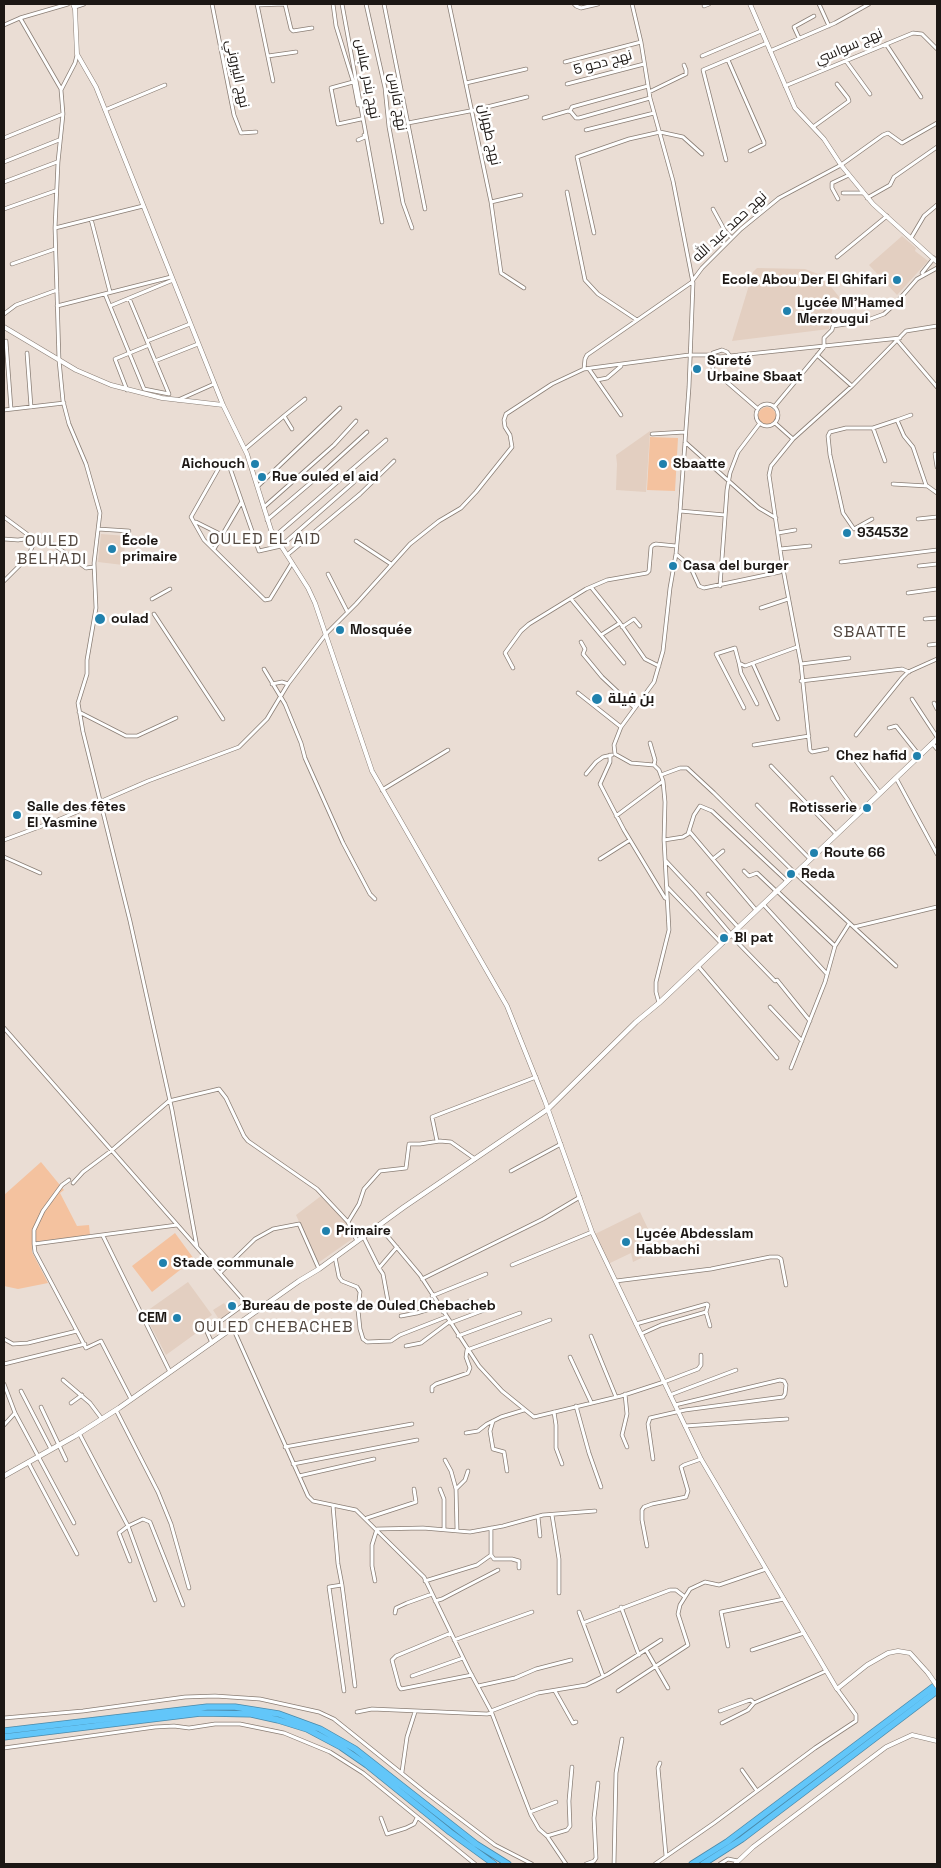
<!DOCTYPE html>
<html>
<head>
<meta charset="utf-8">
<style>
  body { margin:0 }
  #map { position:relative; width:941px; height:1868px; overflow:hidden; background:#eaddd4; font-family:"Space Grotesk",sans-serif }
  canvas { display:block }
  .frame { position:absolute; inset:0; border:5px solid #1c1714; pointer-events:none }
</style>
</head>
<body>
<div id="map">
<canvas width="941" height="1868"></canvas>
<div class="frame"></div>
</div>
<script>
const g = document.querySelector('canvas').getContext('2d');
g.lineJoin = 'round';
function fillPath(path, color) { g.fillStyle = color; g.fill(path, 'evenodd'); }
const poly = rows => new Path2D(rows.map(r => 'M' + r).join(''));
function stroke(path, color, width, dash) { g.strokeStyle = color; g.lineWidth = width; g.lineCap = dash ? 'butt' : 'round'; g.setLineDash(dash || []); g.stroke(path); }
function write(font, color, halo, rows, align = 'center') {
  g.font = font + ' "Space Grotesk",Cairo,sans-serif'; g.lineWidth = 5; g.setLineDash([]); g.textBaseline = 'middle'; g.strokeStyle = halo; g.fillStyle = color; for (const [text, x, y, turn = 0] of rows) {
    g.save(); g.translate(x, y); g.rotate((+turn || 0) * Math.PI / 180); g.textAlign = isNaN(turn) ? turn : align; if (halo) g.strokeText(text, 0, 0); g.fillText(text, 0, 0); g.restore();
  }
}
const built = poly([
  [902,236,916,248,915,251,928,261,897,295,869,265],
  [757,268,805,269,818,274,820,273,840,298,835,301,829,321,829,329,732,341,753,272],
  [650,431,646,492,616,490,617,464,616,455],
  [101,534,126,536,123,565,98,562],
  [321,1196,348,1222,352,1239,318,1263,296,1215],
  [640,1212,658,1250,633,1262,631,1253,608,1264,595,1234],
  [188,1282,212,1315,203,1321,206,1326,166,1355,144,1313],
  [224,1303,231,1313,220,1321,213,1310]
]);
const green = poly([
  '758 416a9 9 0 1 1 18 0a9 9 0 1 1-18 0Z',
  [650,437,678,438,675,491,647,490],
  [41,1162,64,1190,60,1193,77,1226,89,1225,90,1235,32,1242,32,1252,48,1283,18,1289,4,1286,4,1195],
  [175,1233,194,1259,152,1292,132,1266]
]);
const minor = poly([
  [212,4,234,115,241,133,256,132],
  [257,4,273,81],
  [285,4,291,29,293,31,312,28],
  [333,4,336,26,354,84,358,105],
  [342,4,382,222],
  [366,4,385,88,389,127,403,203,412,228],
  [384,4,425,209],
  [449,4,491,202,501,273,524,288],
  [574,4,576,6,581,8,598,4],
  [632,4,641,42,650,98,673,181,693,283,689,387,680,511,676,554,670,588,663,651,654,682,621,727,614,745,615,754,631,763,654,765,659,770,663,781,665,802,664,840,669,930,656,982,656,992,659,1003],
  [819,4,829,26],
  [257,5,284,4],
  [704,6,709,4],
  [75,7,84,4],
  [20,18,61,89],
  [4,25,20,18,68,4],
  [799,38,794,27,814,16],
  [886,44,921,97],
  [770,51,835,23,869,4],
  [77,55,75,63,61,90,63,114,58,162,55,228,59,360,63,401,69,424,86,464,100,513,94,563,96,608,87,660,87,674,78,703,83,732,130,921,172,1110,197,1247],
  [268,56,296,52],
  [702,56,761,31],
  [728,60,764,142,764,144,750,151],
  [846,61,870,94],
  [565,62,641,42],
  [353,82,331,88,338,124,361,119],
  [466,83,526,69],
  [567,84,644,64],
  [785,86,913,33,922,34,937,49],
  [649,92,686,74,686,70,684,65],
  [105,110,165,85],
  [570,111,572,107,648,86],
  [544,118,568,111,571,112,576,118,579,118,650,98],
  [408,123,475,110,527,97],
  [813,127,849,101,848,98,837,84],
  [586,130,654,113],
  [4,138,63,114],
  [358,140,365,137,364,135],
  [726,160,703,70,767,43],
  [4,162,59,140],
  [4,182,57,162],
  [567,192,585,280,598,294,637,320],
  [843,193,864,193],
  [867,198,890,185,894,177,937,147],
  [838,199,832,188,832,183,849,175],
  [491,202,521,195],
  [4,209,55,191],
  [713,209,725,231,732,238],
  [91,219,110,292],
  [55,228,143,206],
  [594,233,577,157,629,139,660,132,683,137,702,154],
  [911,238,924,216,937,205],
  [837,257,887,216],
  [12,264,55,249],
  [922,273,934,258],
  [693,280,702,268,741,229,779,198,841,165,883,135,888,133,902,143,937,123],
  [105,294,144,389,169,394],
  [129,298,169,394],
  [57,306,171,277],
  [110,306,173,280],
  [4,314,16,305,57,290],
  [897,340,937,387],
  [6,341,11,409],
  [147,341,190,324],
  [27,353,31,407],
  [817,355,852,386],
  [730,356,727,352,722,350,713,353,712,355,713,370,758,409],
  [155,361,198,344],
  [584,369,585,359,587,355,692,282],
  [589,369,621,415],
  [597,380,607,378,621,366],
  [127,390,115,359,149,345],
  [178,400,214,384],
  '756 415a11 11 0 1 1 22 0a11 11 0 1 1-22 0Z',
  [774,407,824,347,824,338,832,330,833,326,865,321,884,314,896,303,917,279,937,268],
  [4,410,64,403],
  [897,420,911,415],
  [775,423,793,439],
  [873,428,885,461],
  [292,429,284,416,305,399],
  [652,434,685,432],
  [685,442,759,508,776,518],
  [245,449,284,416],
  [935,454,937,467],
  [893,484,927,486],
  [258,486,340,408],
  [264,507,334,445,356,421],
  [680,511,725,515],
  [4,517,35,540],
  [872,519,854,529,843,513,830,455,828,436,830,432,846,428,873,428,897,420,904,436,913,447,926,485,937,493],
  [918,519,937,517],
  [267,520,321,474,367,432],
  [196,522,222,535],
  [98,529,129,531],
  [778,533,795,530],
  [275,536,386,440],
  [4,539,18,540,31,538],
  [356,541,391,564],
  [214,549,241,503],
  [780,549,810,546],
  [676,554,690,566,699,586,704,588,780,572,783,569,769,475,771,466,793,439,852,386,906,331,937,326],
  [287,555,360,494,394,461],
  [841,562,937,550],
  [292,563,270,599,265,600,204,540,191,517,220,466,227,466,230,468,259,551,281,546,354,482],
  [919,566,937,564],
  [783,569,801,664,810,750,812,752,827,749],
  [328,574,347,611],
  [4,581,28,557,35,540,50,542,86,568,94,567],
  [720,586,727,490,730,473,738,452,760,423],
  [591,587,620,623],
  [908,593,937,589],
  [152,599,170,589],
  [571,599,624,663],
  [761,608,788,599],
  [154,614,223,719],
  [925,619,937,618],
  [622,627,634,619,640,626],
  [601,635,620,623,645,659,659,666],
  [581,642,585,649,583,654,602,677,635,708],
  [929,645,937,644],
  [739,663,741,673,757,704],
  [753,664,778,719],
  [801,664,849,658],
  [513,668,505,653,521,631,529,624,586,589,607,580,647,573,649,571,651,547,653,545,656,544,676,546],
  [264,669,285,704,301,743,305,758,343,843,370,894,375,899],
  [801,681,902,669,909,672],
  [272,684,282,682,288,684],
  [578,693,621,727],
  [912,699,937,737],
  [934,703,937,709],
  [744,708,716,654,735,648,739,663,745,666,797,647],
  [79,712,126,736,137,736,176,718],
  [889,728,896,726,919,755],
  [856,735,902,678,908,672,937,659],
  [650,743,655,760,654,765],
  [932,743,937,749],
  [754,745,809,736],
  [610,755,610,762,600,784,624,830,665,898,667,899],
  [853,757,880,793],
  [771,766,836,834],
  [586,774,596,762,603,757,612,755],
  [661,775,680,768,687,768,714,793,795,873,896,966],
  [832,778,858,814],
  [896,778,937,854],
  [382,790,448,750],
  [757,805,810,859],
  [616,816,663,781],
  [689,831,756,910],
  [4,840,58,820,148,781,239,747,267,719,288,684,326,634,356,604,410,544,439,521,461,508,476,492,512,447,510,435,505,427,504,420,506,414,552,384,584,369,689,355,709,355,720,357,900,338],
  [664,840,683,837,688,834,694,815,700,806,712,811,787,881],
  [4,857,40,873],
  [600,859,630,840],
  [713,859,723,851],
  [665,860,695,892,740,945,775,981,777,980,810,1021],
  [744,871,749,876,757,873,776,891],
  [667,887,721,943],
  [777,891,835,946],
  [708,894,738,927],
  [763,904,827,974],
  [854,927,937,907],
  [698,966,777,1058],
  [770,1007,802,1041],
  [4,1028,254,1312],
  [791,1068,825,982,835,946,849,924],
  [437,1141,432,1117,536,1077],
  [511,1171,561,1144],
  [73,1183,83,1172,111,1151,169,1101,219,1089,226,1098,244,1136,248,1141,317,1189,348,1222,357,1241],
  [348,1222,359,1204,364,1189,380,1171,406,1168,409,1144,420,1144,440,1141,451,1142,475,1159],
  [379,1226,420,1275,479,1366,502,1391,534,1417,621,1396,664,1382,698,1369,701,1365,701,1355],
  [103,1236,170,1372],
  [363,1236,379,1268,397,1247],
  [34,1244,34,1230,43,1211,62,1185,69,1180],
  [335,1257,339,1277,342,1281,357,1287,360,1292,358,1310,360,1329,363,1339,367,1342,391,1341,400,1335,446,1317],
  [512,1265,592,1232],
  [379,1268,383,1274,388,1301],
  [220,1273,255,1239,273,1229,299,1224,319,1269],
  [422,1279,543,1219,580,1197],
  [616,1281,711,1269,770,1257,778,1257,781,1259,786,1285],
  [432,1296,486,1274],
  [443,1312,470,1301],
  [401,1316,417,1313,439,1306],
  [450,1323,495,1306],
  [636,1324,707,1304,708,1305,706,1312,710,1326],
  [233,1328,308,1496,313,1501,356,1510,424,1577,469,1670,491,1711,531,1815,539,1829,547,1836,566,1864],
  [641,1334,661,1325,706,1312],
  [458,1336,520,1313],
  [591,1336,616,1397],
  [4,1339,13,1344,28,1343,77,1331],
  [212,1343,207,1332,210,1329,246,1303],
  [406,1346,421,1343,449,1322],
  [570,1357,591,1402],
  [4,1364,85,1344],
  [63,1380,90,1403,102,1419],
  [4,1384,15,1413,74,1523],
  [21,1391,51,1449],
  [432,1391,432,1387,436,1384,468,1373,470,1368,466,1357,467,1350,550,1320],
  [625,1394,627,1414,622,1435,627,1447],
  [670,1395,736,1370],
  [131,1399,101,1341,86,1348,35,1252,34,1244,177,1225],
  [71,1403,82,1395],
  [576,1406,589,1453,601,1487],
  [41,1407,66,1460],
  [116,1410,158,1492,171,1524,189,1588],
  [554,1412,556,1425,556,1448,562,1464],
  [493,1421,490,1431,493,1449,504,1452,507,1471],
  [4,1425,15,1413],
  [685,1426,787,1419],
  [79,1433,128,1526,143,1519,150,1522,183,1605],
  [466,1433,478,1431,487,1424,501,1417,524,1410],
  [285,1447,412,1424],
  [653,1459,648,1424,650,1418,685,1410,783,1397,785,1394,786,1385,784,1381,780,1380,675,1405],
  [445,1460,451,1471,456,1489],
  [28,1462,77,1554],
  [293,1464,417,1440],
  [299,1476,374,1459],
  [440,1489,444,1499,444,1529],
  [333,1506,338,1564,342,1585,329,1587,344,1691],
  [552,1515,559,1559,559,1593],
  [538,1517,540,1536],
  [367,1518,416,1502,414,1489],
  [491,1528,491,1555,494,1559,512,1559,519,1561,519,1568],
  [457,1530,456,1489,465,1480,468,1471],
  [647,1546,642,1520,642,1510,644,1507,652,1504,686,1497,688,1491,681,1467,684,1465,701,1459],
  [130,1561,119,1533,128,1526,155,1600],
  [375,1581,372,1566,372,1545,377,1529,423,1528,470,1532,503,1526,543,1515,595,1511],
  [425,1581,477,1565,491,1555],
  [342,1585,355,1686],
  [435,1601,442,1599,498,1570],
  [621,1607,639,1655],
  [579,1612,603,1676],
  [395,1613,396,1608,407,1603,432,1594],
  [583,1623,670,1590,676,1590,685,1597],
  [451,1633,396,1656,392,1660,399,1686,401,1689,472,1675],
  [454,1640,532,1612],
  [728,1646,721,1612,784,1599],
  [646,1650,668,1688],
  [752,1650,804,1633],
  [412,1676,463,1658],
  [478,1686,515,1678,536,1669,571,1660],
  [555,1691,573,1723,576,1722],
  [618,1691,688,1645,678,1614,680,1605,690,1589,705,1582,719,1585,766,1569],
  [754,1703,826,1671],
  [491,1711,538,1693,586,1685,608,1674,661,1640],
  [720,1711,747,1701,751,1700,754,1703,748,1710,722,1723],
  [357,1712,372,1709,487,1714,492,1713],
  [4,1718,83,1711,185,1697,215,1696,260,1699,319,1712,334,1719,425,1792,495,1845,532,1864],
  [4,1748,155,1727,174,1726,189,1728,215,1724,240,1724,284,1733,330,1752,363,1773,475,1864],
  [660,1763,658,1768,666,1856],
  [742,1770,757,1791],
  [402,1772,407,1737,415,1712],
  [530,1812,556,1802],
  [381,1818,387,1834,406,1828,414,1824,417,1818],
  [547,1836,567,1830,570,1826,569,1801,572,1767],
  [586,1864,594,1861,596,1858,594,1818,598,1783],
  [614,1864,616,1773,622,1739],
  [655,1864,714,1823,815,1748,856,1721,856,1715,837,1689],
  [720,1864,728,1859,738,1861]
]);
const tertiary = poly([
  [73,4,75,9,77,54,96,87,223,405,247,454,271,530,308,588,315,603,372,771,507,1006,545,1101,592,1232,701,1459,837,1689,867,1665,888,1653,898,1651,910,1653,928,1673],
  [750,4,795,108,824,139,841,165,873,204,937,262],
  [4,327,76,370,111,385,162,398,223,405],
  [735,1864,753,1847,886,1747,912,1735,937,1741]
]);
const secondary = poly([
  [4,1476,75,1436,119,1408,299,1281,319,1269,404,1207,548,1109,636,1022,659,1003,937,739]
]);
const motorway = poly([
  [4,1731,207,1707,235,1707,279,1714,320,1729,355,1749,476,1844,508,1864],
  [4,1737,201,1713,251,1714,278,1720,307,1729,341,1747,367,1765,450,1832,494,1864],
  [692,1864,727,1842,937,1684],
  [703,1864,742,1839,937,1691]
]);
const tertiaryBridge = poly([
  [928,1673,937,1686]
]);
const markers = [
  [897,280,5,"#2081ad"],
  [787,311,5,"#2081ad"],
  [697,369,5,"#2081ad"],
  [255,464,5,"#2081ad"],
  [663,464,5,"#2081ad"],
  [262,477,5,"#2081ad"],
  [847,533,5,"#2081ad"],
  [112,549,5,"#2081ad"],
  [673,566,5,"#2081ad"],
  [100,619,6,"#2081ad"],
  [340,630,5,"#2081ad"],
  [597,699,6,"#2081ad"],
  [917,756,5,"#2081ad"],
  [867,808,5,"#2081ad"],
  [17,815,5,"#2081ad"],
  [814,853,5,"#2081ad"],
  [791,874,5,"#2081ad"],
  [724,938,5,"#2081ad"],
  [326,1231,5,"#2081ad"],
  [626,1242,5,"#2081ad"],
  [163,1263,5,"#2081ad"],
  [232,1306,5,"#2081ad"],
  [177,1318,5,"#2081ad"]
];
const streetNames = [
  ["نهج سواسي",849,47,-23],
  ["نهج دحو 5",603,63,-15],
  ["نهج البيروني",237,74,78],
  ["نهج بندر عباس",367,79,79],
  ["نهج فارس",397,102,81],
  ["نهج طهران",489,135,78],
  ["نهج حمد عبد الله",730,227,-43]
];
const poiNames = [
  ["Ecole Abou Der El Ghifari",887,280,"right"],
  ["Lycée M'Hamed",797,303],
  ["Merzougui",797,319],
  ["Sureté",707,361],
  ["Urbaine Sbaat",707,377],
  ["Aichouch",245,464,"right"],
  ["Sbaatte",673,464],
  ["Rue ouled el aid",272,477],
  ["934532",857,533],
  ["École",122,541],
  ["primaire",122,557],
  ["Casa del burger",683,566],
  ["oulad",111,619],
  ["Mosquée",350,630],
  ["بن فيلة",608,699],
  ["Chez hafid",907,756,"right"],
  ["Salle des fêtes",27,807],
  ["El Yasmine",27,823],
  ["Rotisserie",857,808,"right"],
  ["Route 66",824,853],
  ["Reda",801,874],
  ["Bl pat",734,938],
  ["Primaire",336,1231],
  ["Lycée Abdesslam",636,1234],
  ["Habbachi",636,1250],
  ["Stade communale",173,1263],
  ["Bureau de poste de Ouled Chebacheb",242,1306],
  ["CEM",167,1318,"right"]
];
const quarterNames = [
  ["OULED EL AID",265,540],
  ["OULED",52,542],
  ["BELHADI",52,560],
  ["SBAATTE",870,633],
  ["OULED CHEBACHEB",274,1328]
];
fillPath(built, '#e3cfc1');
fillPath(green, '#f4c29f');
stroke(minor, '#8a7e75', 4.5);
stroke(tertiary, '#8a7e75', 5);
stroke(secondary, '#8a7e75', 5.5);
stroke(motorway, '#4a89a9', 7);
stroke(minor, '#fff', 3);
stroke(tertiary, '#fff', 4);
stroke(secondary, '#fff', 4.5);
stroke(motorway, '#62c6f9', 5.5);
stroke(tertiaryBridge, '#8a7e75', 5, []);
stroke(tertiaryBridge, '#fff', 4);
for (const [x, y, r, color] of markers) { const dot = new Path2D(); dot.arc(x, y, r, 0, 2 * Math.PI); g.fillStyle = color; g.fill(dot); stroke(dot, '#fff', 2); }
write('14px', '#1c1714', '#fff', streetNames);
write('bold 14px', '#1c1714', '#fff', poiNames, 'left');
g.letterSpacing = '1px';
write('16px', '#534840', '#fff', quarterNames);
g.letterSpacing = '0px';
</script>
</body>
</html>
